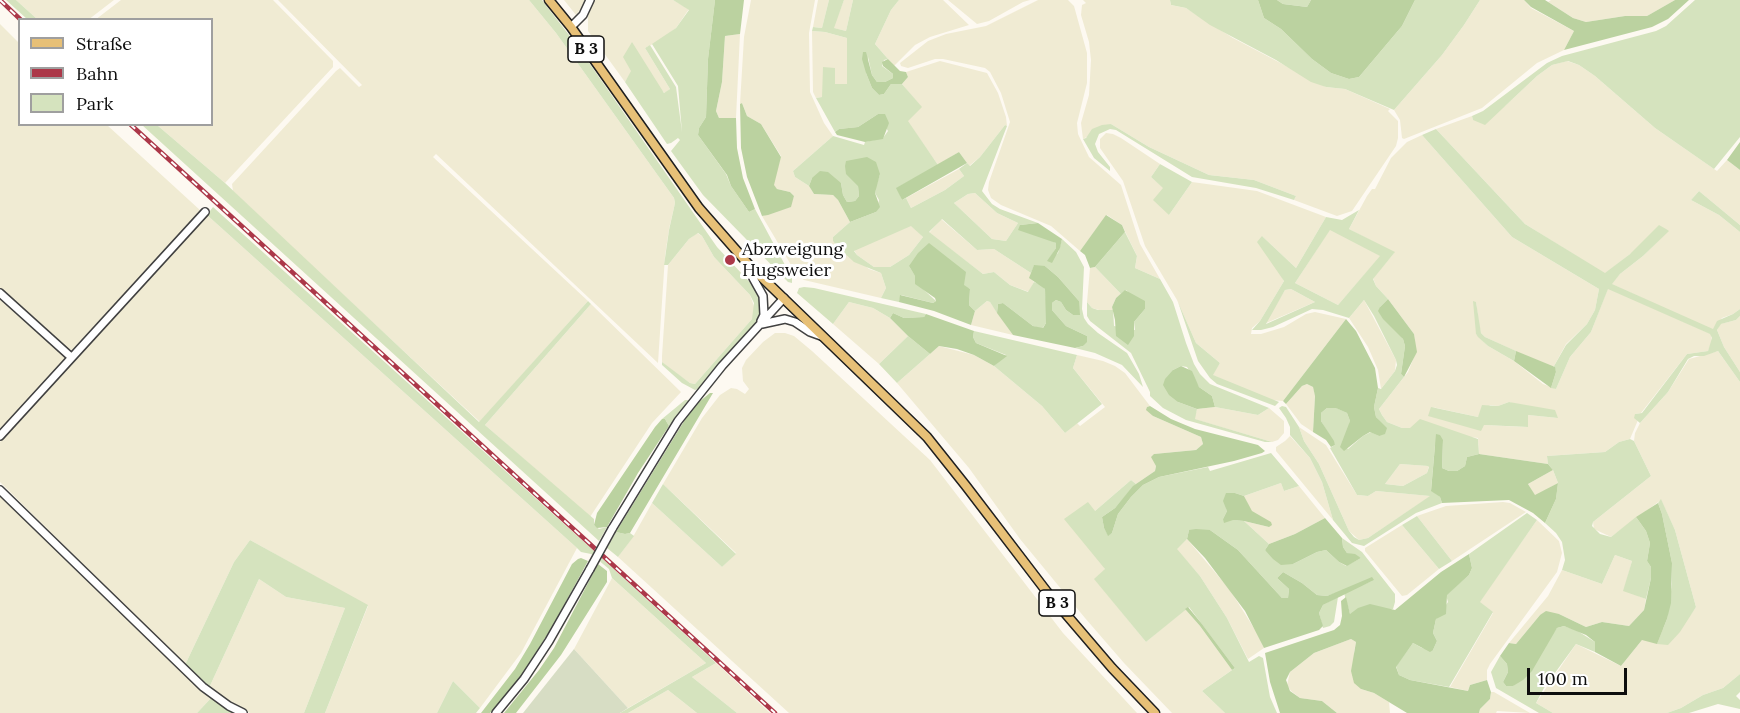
<!DOCTYPE html>
<html>
<head>
<meta charset="utf-8">
<style>
  body { margin:0 }
  #map { position:relative; width:1740px; height:713px; overflow:hidden; background:#fdf9f1; font-family:Lora,serif }
  canvas { display:block }
  .legend { position:absolute; left:18px; top:18px; width:195px; height:108px; box-sizing:border-box; background:#fff; border:2px solid #9f9f9f; margin:0; padding:8px 10px; list-style:none; font-size:18px; color:#0e0e0e }
  .legend li { display:flex; align-items:center; gap:12px; height:30px }
  .legend b { width:30px; border:2px solid #9f9f9f }
  .scale { position:absolute; left:1527px; top:668px; width:100px; height:27px; box-sizing:border-box; border:3px solid #0e0e0e; border-top:0; padding-left:8px; font-size:18px; line-height:21px; white-space:nowrap; color:#0e0e0e; -webkit-text-stroke:4px #fff; paint-order:stroke }
</style>
</head>
<body>
<div id="map">
<canvas width="1740" height="713"></canvas>
<ul class="legend">
<li><b style="height:8px;background:#e7c077"></b>Straße</li>
<li><b style="height:8px;background:#ac3849"></b>Bahn</li>
<li><b style="height:16px;background:#d5e3be"></b>Park</li>
</ul>
<div class="scale">100 m</div>
</div>
<script>
const g = document.querySelector('canvas').getContext('2d');
g.lineJoin = 'round';
function fillPath(path, color) { g.fillStyle = color; g.fill(path, 'evenodd'); }
const poly = rows => new Path2D(rows.map(r => 'M' + r).join(''));
function stroke(path, color, width, dash) { g.strokeStyle = color; g.lineWidth = width; g.lineCap = dash ? 'butt' : 'round'; g.setLineDash(dash || []); g.stroke(path); }
function write(font, color, halo, rows, align = 'center') {
  g.font = font + ' Lora,serif'; g.lineWidth = 6; g.setLineDash([]); g.textBaseline = 'middle'; g.strokeStyle = halo; g.fillStyle = color; for (const [text, x, y, turn = 0] of rows) {
    g.save(); g.translate(x, y); g.rotate((+turn || 0) * Math.PI / 180); g.textAlign = isNaN(turn) ? turn : align; if (halo) g.strokeText(text, 0, 0); g.fillText(text, 0, 0); g.restore();
  }
}
const farmland = poly([
  [16,0,114,0,88,20,37,19],
  [121,0,273,0,333,61,333,67,225,183,157,125,212,124,212,20,95,20],
  [278,0,529,0,556,33,674,198,675,203,669,229,665,256,658,363,436,154,433,157,588,301,480,422,297,252,233,191,232,184,336,71,340,68,359,87,362,85],
  [564,0,588,0,576,15],
  [594,0,673,0,689,9,676,28,661,40,645,48,670,89,665,93,632,71,625,82,588,31,588,14],
  [751,0,815,0,809,33,810,92,824,123,833,136,793,171,795,177,809,186,814,194,833,195,838,200,850,222,833,237,869,269,881,273,886,288,881,298,804,280,797,275,762,216,790,207,794,196,790,192,777,189,773,185,781,156,761,124,747,116,742,103,740,104,744,37],
  [818,0,829,0,822,28,813,27],
  [844,0,853,0,846,31,833,28],
  [899,0,943,0,969,25,930,37,915,45,894,66,875,44,891,10],
  [948,0,1030,0,1023,2,989,21,977,24],
  [1038,0,1068,0,1074,6,1087,53,1087,83,1077,123,1078,134,1089,157,1121,185,1140,244,1160,279,1135,268,1137,256,1122,225,1107,215,1080,251,1051,226,1001,205,991,198,988,190,989,182,1010,122,1001,93,990,72,985,68,943,59,935,59,908,68,901,66,900,63,928,41,946,34,986,26],
  [1083,0,1170,0,1171,5,1186,8,1233,38,1326,87,1345,89,1390,109,1388,111,1398,121,1398,138,1396,146,1352,211,1337,216,1294,200,1296,196,1254,180,1209,175,1149,147,1111,124,1083,139,1081,123,1089,95,1091,60,1089,42,1081,15,1082,5,1086,3],
  [1480,0,1524,0,1531,8,1574,31,1564,50,1537,63,1482,108,1404,139,1402,138,1400,120,1394,110,1442,55,1464,25],
  [1551,0,1675,0,1647,16,1625,16,1586,22,1573,18,1548,2],
  [0,24,19,43,20,124,107,125,201,211,72,350,64,347,0,289],
  [812,31,825,32,847,38,847,84,835,84,822,97,816,98,813,92],
  [740,34,736,118,719,118,716,111,722,82,725,36],
  [940,61,987,73,998,93,1006,117,1007,126,1005,125,980,157,969,166,959,152,938,165,907,121,921,107,902,84,908,77,906,72],
  [1567,61,1579,65,1595,76,1655,128,1717,171,1727,160,1740,170,1740,225,1699,191,1691,200,1719,215,1740,232,1740,309,1733,314,1722,318,1713,330,1611,284,1620,274,1643,256,1668,231,1630,254,1605,274,1525,224,1436,129,1472,116,1473,120,1505,106,1537,76,1552,65],
  [1106,133,1113,134,1121,138,1160,164,1151,177,1164,188,1169,215,1192,182,1257,191,1326,217,1296,268,1262,236,1284,281,1260,321,1252,328,1251,334,1261,334,1284,327,1306,314,1315,312,1346,319,1283,401,1271,400,1212,375,1220,363,1196,343,1177,300,1145,246,1123,181,1100,148,1100,139],
  [1422,135,1512,237,1599,289,1595,310,1587,324,1566,344,1554,366,1550,367,1485,337,1481,333,1479,325,1476,302,1476,334,1488,346,1514,361,1543,384,1556,389,1570,357,1591,332,1608,288,1711,334,1712,341,1708,351,1687,354,1641,413,1635,414,1638,420,1630,439,1619,442,1605,452,1547,456,1548,464,1479,454,1478,438,1402,428,1387,422,1382,415,1379,409,1408,372,1416,352,1414,334,1388,299,1376,286,1373,278,1394,253,1349,229,1367,196,1372,189,1375,189,1391,158,1407,142],
  [1509,402,1558,418,1528,415,1528,427,1525,427,1484,425,1432,407,1478,417,1490,405,1498,406],
  [959,169,964,176,945,190,911,208,906,198],
  [975,193,997,213,1018,223,1006,241,992,239,954,203,968,194],
  [207,215,577,548,521,653,480,708,453,681,437,713,325,713,368,606,250,540,234,562,185,665,0,482,0,442,43,395,42,393],
  [941,219,977,250,994,249,1031,273,1030,278,1034,282,1029,292,1010,285,994,272,983,274,929,233],
  [912,225,923,237,909,255,890,267,874,267,857,255,854,250],
  [1330,229,1381,256,1338,305,1295,283],
  [697,233,702,236,714,257,750,295,755,309,752,319,695,384,690,383,667,367,662,362,662,356,668,265,689,239],
  [1095,267,1121,294,1116,298,1112,307,1113,310,1099,310,1092,308,1087,302,1090,268],
  [1291,289,1315,302,1264,324,1285,290],
  [0,296,65,357,64,361,0,431],
  [1364,300,1396,360,1395,371,1381,389,1378,370,1368,347,1349,318],
  [987,301,990,302,1013,335,971,325,975,311],
  [849,302,873,308,890,318,908,336,879,364,833,324],
  [591,304,681,392,652,423,590,517,485,425],
  [1740,316,1740,372,1724,347,1717,330,1720,324,1736,320],
  [775,333,785,333,794,336,812,351,930,460,1063,633,1137,713,789,713,618,557,634,535,652,503,722,567,736,553,663,484,702,418,720,395,731,388,737,389,745,394,749,389,743,381,742,368,746,360,763,342],
  [939,346,974,355,994,366,1042,406,1065,433,1077,423,1080,426,1105,407,1073,368,1077,355,1103,361,1115,366,1125,373,1150,406,1147,407,1153,416,1201,437,1203,444,1196,450,1154,454,1156,466,1155,471,1136,484,1131,480,1095,511,1105,570,1095,579,1146,642,1185,609,1200,626,1232,670,1202,691,1225,713,1172,713,1124,663,1085,618,1020,539,969,468,897,383],
  [1718,351,1740,382,1740,674,1723,688,1703,695,1681,708,1667,713,1553,713,1536,703,1576,644,1621,666,1642,640,1691,614,1696,607,1675,530,1661,500,1611,537,1594,529,1593,522,1651,476,1634,441,1635,433,1640,423,1668,392,1689,359],
  [1307,384,1313,387,1315,395,1313,432,1301,424,1286,404,1302,386],
  [1215,407,1258,415,1269,408,1284,421,1284,433,1278,440,1272,442,1194,419,1197,409],
  [1299,427,1326,445,1357,495,1368,496,1376,491,1431,496,1368,538,1359,540,1349,531,1319,464,1304,441],
  [1290,436,1310,458,1322,482,1333,520,1276,451,1276,447,1285,441],
  [1400,464,1429,466,1427,473,1403,486,1385,484],
  [1553,470,1558,483,1535,496,1528,484],
  [1281,483,1284,491,1299,486,1325,518,1295,534,1269,544,1244,521,1269,527,1251,511,1244,496],
  [0,495,212,697,197,713,0,713],
  [1503,502,1510,503,1526,512,1452,561,1417,516,1446,506],
  [1537,520,1559,541,1562,553,1557,572,1490,664,1487,670,1487,680,1470,685,1468,691,1450,687,1493,613,1479,602],
  [1402,525,1439,569,1407,595,1402,596,1365,551,1365,548],
  [1187,539,1230,590,1257,633,1264,648,1248,659,1227,618,1200,576,1176,549],
  [1615,555,1632,561,1624,590,1646,599,1644,610,1629,626,1602,622,1586,627,1559,614,1540,615,1516,644,1509,643,1548,596,1562,570,1602,584],
  [612,578,706,663,628,708,574,649],
  [259,579,286,597,345,608,304,713,250,713,230,703,209,688],
  [1351,639,1356,642,1354,652,1361,689,1374,693,1389,702,1390,713,1337,713,1322,701,1300,698,1291,691,1287,685,1290,672,1314,653],
  [716,663,770,713,737,713,692,677],
  [668,690,697,713,628,713],
  [1491,692,1494,692,1530,713,1497,711,1496,713,1479,713,1480,709,1490,699]
]);
const green = poly([
  [6,0,16,0,37,19,27,19],
  [529,0,542,0,548,8,576,44,717,247,756,289,760,303,760,314,756,323,700,388,695,390,682,383,662,365,662,362,690,383,695,384,752,319,754,303,750,295,714,257,702,236,698,233,689,239,668,265,664,265,669,230,675,203,674,198,556,33],
  [673,0,715,0,708,59,706,117,699,128,698,135,726,174,731,186,749,212,755,209,792,278,792,283,788,282,703,195,671,151,680,140,678,138,671,143,667,144,625,82,631,71,623,57,632,42,664,93,670,89,645,48,650,45,676,87,682,132,678,86,652,44,676,28,689,10],
  [829,0,844,0,834,28,846,31,853,0,899,0,891,10,875,44,888,59,884,60,882,66,893,74,893,78,885,82,877,82,872,75,868,57,866,73,872,88,879,95,884,94,891,84,902,84,922,107,908,121,938,165,897,188,902,200,906,198,911,208,945,190,964,176,959,169,967,163,970,166,980,157,1005,125,1007,126,982,191,992,204,1000,209,1038,223,1020,225,1056,243,1056,248,1048,261,1058,253,1062,239,1076,252,1084,267,1082,309,1084,318,1088,324,1098,333,1127,353,1139,374,1143,387,1122,365,1095,353,1075,348,1083,346,1087,336,1066,326,1052,310,1052,303,1056,300,1061,302,1066,310,1073,315,1079,301,1058,277,1045,266,1034,266,1031,273,994,249,977,250,942,219,929,232,983,274,994,272,1010,285,1028,292,1034,282,1042,285,1045,289,1047,310,1046,323,1042,329,1033,326,1003,303,998,304,997,313,990,302,987,301,975,311,969,305,970,289,909,266,924,290,936,301,933,303,901,295,899,302,881,298,886,288,881,273,854,262,839,248,833,241,833,237,850,222,876,212,879,200,875,193,876,186,880,174,858,186,859,196,855,201,847,202,843,195,841,183,812,178,809,186,795,177,793,171,833,136,864,145,865,142,883,138,888,131,878,114,858,127,839,129,835,132,816,98,822,97,823,67,835,68,835,84,847,84,847,38,825,32,812,31,813,27,822,28],
  [975,193,997,213,1018,223,1006,241,992,239,954,203,968,194],
  [911,226,923,237,909,255,890,267,874,267,857,255,854,251],
  [1170,0,1258,0,1264,18,1281,29,1312,59,1331,73,1349,79,1359,77,1402,26,1415,0,1480,0,1464,25,1442,55,1394,110,1345,89,1326,87,1311,82,1276,60,1210,25,1186,8,1171,5],
  [1277,0,1311,0,1307,7,1283,4],
  [1695,0,1740,0,1740,137,1714,169,1655,128,1595,76,1579,65,1568,61,1552,65,1537,76,1485,125,1473,120,1472,116,1483,111,1547,63,1562,56,1656,31,1666,26],
  [1111,124,1149,147,1209,175,1254,180,1296,196,1294,200,1256,188,1192,177,1116,130,1110,129,1099,134,1095,144,1098,152,1110,167,1110,171,1094,158,1083,139,1086,138,1092,129,1102,125],
  [142,125,157,125,225,183,479,422,588,301,591,304,485,425,594,519,594,525,599,529,607,527,599,541],
  [1436,129,1525,224,1605,273,1630,254,1659,225,1666,229,1669,231,1643,256,1620,274,1612,284,1713,329,1717,321,1733,314,1740,309,1740,316,1736,320,1721,324,1717,330,1724,347,1740,372,1740,382,1718,351,1704,356,1694,356,1688,359,1668,392,1640,423,1634,418,1635,414,1642,413,1687,354,1708,351,1712,338,1710,334,1608,289,1591,332,1570,357,1556,389,1551,388,1556,372,1554,366,1566,345,1587,324,1595,310,1599,289,1512,237,1422,135],
  [1160,164,1192,182,1169,215,1153,200,1163,188,1151,177],
  [1699,191,1740,225,1740,232,1719,215,1691,200],
  [213,207,604,560,716,663,692,677,737,713,697,713,668,690,628,713,620,713,706,663,612,578,609,569,591,554,581,552,577,548,207,215],
  [1359,210,1349,229,1395,252,1373,279,1376,286,1388,299,1380,307,1403,339,1405,346,1401,374,1404,377,1379,409,1382,415,1387,422,1402,428,1410,428,1420,419,1478,439,1479,454,1467,457,1465,466,1457,471,1449,471,1442,468,1443,440,1435,445,1431,490,1440,497,1442,503,1416,513,1364,546,1352,543,1333,520,1322,482,1310,458,1290,435,1290,427,1286,418,1279,408,1282,406,1286,407,1299,427,1304,441,1319,464,1349,531,1354,537,1359,540,1368,538,1430,496,1376,491,1368,496,1357,495,1330,448,1335,445,1321,421,1321,413,1327,408,1337,408,1347,413,1350,421,1348,433,1342,444,1348,449,1363,436,1371,432,1379,436,1380,422,1376,417,1374,407,1378,388,1381,389,1395,371,1397,365,1396,360,1374,316,1364,300,1349,318,1323,310,1312,309,1273,327,1261,330,1252,330,1260,321,1284,281,1257,242,1262,236,1296,268,1326,217,1342,220],
  [1330,230,1380,256,1338,305,1295,283],
  [1291,289,1315,302,1266,324,1285,290],
  [1400,464,1428,466,1429,467,1427,473,1403,486,1385,484],
  [1125,232,1137,256,1135,268,1160,279,1173,302,1186,343,1194,364,1200,374,1210,384,1269,408,1258,415,1215,407,1212,396,1199,387,1187,367,1181,366,1173,370,1178,402,1197,409,1195,419,1272,442,1265,442,1186,420,1163,408,1150,396,1150,392,1131,353,1090,321,1087,316,1087,302,1092,308,1098,310,1113,310,1114,326,1135,330,1134,322,1145,309,1126,290,1121,294,1095,267],
  [804,287,814,288,926,314,924,317,904,318,893,313,890,318,873,308,849,302,833,324,797,293,799,288],
  [1473,301,1476,302,1481,333,1485,337,1516,351,1514,361,1488,346,1478,337,1476,334],
  [1178,302,1196,343,1220,363,1213,375,1279,402,1275,406,1217,384,1210,378,1198,361],
  [974,331,1077,355,1073,368,1102,404,1065,433,1042,406,994,366,1006,355,976,343,973,337],
  [908,336,930,354,897,383,879,364],
  [685,400,688,400,688,402,669,426,665,419,662,419],
  [1509,402,1555,410,1558,418,1528,415,1528,427,1484,425,1481,431,1428,416,1431,407,1478,417,1482,405,1498,406],
  [1630,439,1634,441,1651,476,1593,522,1592,526,1600,534,1611,537,1636,517,1646,531,1650,543,1647,561,1651,567,1651,578,1646,599,1623,591,1632,561,1615,555,1602,584,1562,570,1565,560,1562,542,1556,533,1545,523,1556,499,1558,483,1553,470,1548,464,1547,456,1605,452,1619,442],
  [1271,453,1299,486,1284,491,1281,483,1244,496,1235,493,1226,506,1227,511,1223,519,1244,521,1269,544,1265,550,1293,564,1317,552,1326,550,1339,562,1346,566,1361,558,1347,553,1343,547,1342,538,1362,552,1395,594,1395,602,1393,609,1350,614,1344,593,1374,580,1327,596,1317,595,1302,583,1283,572,1277,578,1289,589,1288,598,1282,598,1238,550,1210,530,1189,530,1187,539,1177,549,1200,576,1227,618,1249,662,1259,656,1263,658,1270,697,1277,713,1225,713,1202,691,1235,668,1189,607,1146,642,1094,579,1105,569,1064,519,1088,502,1095,511,1131,480,1136,484,1115,508,1102,517,1104,528,1108,535,1112,533,1118,514,1131,497,1143,485,1159,477,1208,467,1210,471],
  [663,484,736,554,722,567,652,503],
  [1661,499,1675,530,1696,607,1680,632,1668,645,1657,644,1667,619,1672,584,1672,563,1662,514,1658,503],
  [1527,513,1537,520,1480,602,1493,612,1449,687,1410,680,1399,675,1396,666,1413,643,1422,648,1433,650,1437,641,1433,633,1436,619,1448,602,1446,595,1469,575,1472,568,1469,554],
  [1417,516,1452,561,1439,569,1402,525],
  [616,532,625,534,630,533,634,536,618,557,607,548],
  [250,540,368,605,325,713,304,713,345,608,286,597,259,579,209,688,185,665,234,562],
  [1338,597,1334,622,1330,626,1323,628,1319,613,1323,605],
  [1564,626,1576,630,1595,642,1595,652,1576,644,1544,688,1536,703,1553,713,1539,713,1496,688,1491,672,1500,656,1507,664,1508,672,1503,682,1506,686,1513,686,1557,628],
  [1740,674,1740,692,1736,696,1740,700,1740,709,1718,704,1689,713,1667,713,1681,708,1703,695,1723,688],
  [453,681,480,708,476,713,437,713],
  [212,697,237,713,197,713]
]);
const forest = poly([
  [715,0,744,0,740,34,725,36,722,82,716,111,719,118,736,118,737,148,743,178,755,209,749,212,731,186,727,175,698,135,699,128,706,117,708,59],
  [1258,0,1277,0,1283,4,1307,7,1311,0,1415,0,1402,26,1359,77,1349,79,1331,73,1312,59,1281,29,1264,18],
  [1524,0,1545,0,1573,18,1586,22,1625,16,1647,16,1675,0,1689,0,1668,19,1652,27,1564,50,1574,31,1531,7],
  [863,52,866,52,872,75,877,82,885,82,893,78,893,74,883,66,882,62,888,59,900,71,906,72,908,77,902,84,891,84,884,94,879,95,872,88,866,73,862,59],
  [742,103,747,116,761,124,781,157,774,185,777,189,790,192,794,196,791,207,768,215,762,216,747,177,741,148,740,104],
  [878,114,885,114,889,123,883,139,865,142,837,135,835,132,839,129,858,127],
  [1740,142,1740,170,1727,160],
  [959,152,967,163,902,200,896,188],
  [867,157,876,162,880,174,875,193,880,207,876,212,850,222,838,200,833,195,814,194,809,186,812,178,820,171,828,172,841,183,843,195,847,202,855,201,859,196,858,186,846,174,845,166,846,161],
  [1106,215,1122,225,1125,232,1095,267,1090,268,1085,255,1080,251],
  [1038,223,1062,239,1060,248,1052,263,1047,261,1056,248,1056,243,1018,230,1020,225],
  [929,243,966,272,964,285,970,289,969,305,975,311,971,325,934,311,899,302,900,295,933,303,936,301,935,298,915,284,915,276,909,266,918,253],
  [1034,265,1045,266,1058,277,1079,301,1080,315,1073,315,1066,310,1061,302,1056,300,1052,303,1052,310,1066,326,1087,336,1087,342,1083,346,1075,348,1013,335,997,313,998,304,1003,303,1033,326,1043,328,1046,323,1045,289,1029,278],
  [1125,290,1145,301,1145,309,1134,322,1134,336,1128,345,1116,336,1115,320,1112,307,1116,298],
  [1388,299,1414,334,1417,352,1404,377,1401,374,1405,346,1403,339,1383,319,1378,311,1380,307],
  [893,313,904,318,924,317,926,314,974,331,973,337,976,343,1007,356,994,366,974,355,957,349,939,346,930,354,908,336,890,318],
  [1346,319,1356,331,1375,368,1378,388,1374,407,1376,417,1387,428,1385,434,1379,436,1370,432,1363,436,1344,451,1340,447,1350,421,1347,413,1336,408,1327,408,1321,413,1321,421,1334,441,1335,445,1331,447,1326,440,1313,432,1315,396,1313,387,1307,384,1302,386,1286,404,1283,401],
  [1516,351,1555,367,1556,372,1551,388,1514,361],
  [1181,366,1192,371,1199,387,1212,396,1215,407,1197,409,1178,402,1169,395,1163,385,1165,379,1173,370],
  [710,393,713,393,630,533,625,534,616,532,686,418,699,402],
  [1150,406,1171,419,1195,429,1258,445,1265,451,1262,453,1234,461,1159,477,1143,485,1131,497,1118,514,1112,533,1108,536,1104,528,1102,517,1115,508,1133,486,1155,471,1156,466,1151,457,1154,454,1196,450,1203,444,1201,437,1153,416,1146,410,1147,407],
  [662,419,665,419,669,426,638,473,607,527,597,528,594,525,597,513,655,427],
  [1436,434,1440,435,1443,440,1442,468,1449,471,1457,471,1465,466,1467,457,1479,454,1548,464,1553,470,1528,484,1535,495,1558,483,1556,499,1545,523,1533,513,1509,500,1442,503,1440,497,1431,491],
  [1226,493,1235,493,1244,496,1252,511,1271,522,1272,525,1269,527,1244,521,1233,520,1224,523,1223,519,1227,511,1223,501],
  [1658,503,1662,514,1672,563,1671,603,1667,619,1657,644,1642,640,1621,666,1595,652,1595,642,1586,635,1564,626,1557,628,1532,671,1523,680,1513,686,1506,686,1503,682,1508,672,1507,664,1500,656,1509,643,1516,644,1540,615,1546,611,1559,614,1586,627,1602,622,1629,626,1644,610,1651,578,1651,567,1647,561,1650,543,1646,531,1636,517],
  [1325,518,1342,538,1343,547,1347,553,1355,554,1361,558,1347,566,1339,562,1326,550,1317,552,1293,564,1281,565,1273,559,1265,550,1269,544,1295,534],
  [1196,529,1210,530,1238,550,1282,598,1288,598,1289,589,1277,578,1283,572,1302,583,1317,595,1327,596,1372,577,1374,580,1323,605,1319,613,1323,626,1319,630,1264,648,1245,611,1205,558,1187,539,1189,530],
  [1469,554,1472,568,1469,575,1447,595,1446,614,1436,619,1433,633,1437,641,1433,650,1430,652,1413,643,1396,667,1399,675,1410,680,1468,691,1470,685,1487,680,1491,692,1490,699,1480,709,1479,713,1407,713,1374,693,1361,689,1354,683,1351,671,1356,642,1351,639,1314,653,1290,672,1286,680,1290,691,1300,698,1322,701,1337,713,1280,713,1270,682,1265,653,1334,630,1340,625,1342,616,1341,601,1346,597,1350,614,1358,608,1370,604,1395,610,1441,572],
  [581,558,588,561,551,629,515,685,490,713,481,713,515,669,530,644,572,564,578,559],
  [598,564,607,571,607,582,561,655,516,713,504,713,539,670,554,648],
  [1188,607,1202,624,1235,668,1232,670,1200,626,1185,609]
]);
const cemetery = poly([
  [574,649,628,708,620,713,523,713]
]);
const minor = poly([
  [571,27,583,15,590,0],
  [749,265,753,278,763,296,764,315,761,321],
  [0,293,71,357],
  [762,324,785,319,795,322,810,332,821,336],
  [0,436,205,212],
  [0,490,203,687,229,706,243,713],
  [612,529,678,421,722,366,784,298],
  [496,713,524,679,549,641,590,569]
]);
const major = poly([
  [549,0,571,27,699,208,749,265,927,437,966,486,1047,592,1112,668,1155,713]
]);
const rail = poly([
  [0,0,21,20],
  [130,124,775,713]
]);
const minorBridge = poly([
  [590,569,612,529]
]);
const markers = [
  [730,260,6,"#ac3849"]
];
const shields = [
  [586,49,36],
  [1057,603,36]
];
const shieldNames = [
  ["B 3",586,49],
  ["B 3",1057,603]
];
const poiNames = [
  ["Abzweigung",742,250],
  ["Hugsweier",742,271]
];
fillPath(farmland, '#f0ebd3');
fillPath(green, '#d5e3be');
fillPath(forest, '#bbd2a0');
fillPath(cemetery, '#d7ddc4');
stroke(minor, '#414141', 10);
stroke(major, '#1f1f1f', 11);
stroke(minor, '#fff', 7);
stroke(major, '#e7c077', 8);
stroke(rail, '#ac3849', 4.5);
stroke(rail, '#fff', 2, [7]);
stroke(minorBridge, '#414141', 10, []);
stroke(minorBridge, '#fff', 7);
for (const [x, y, r, color] of markers) { const dot = new Path2D(); dot.arc(x, y, r, 0, 2 * Math.PI); g.fillStyle = color; g.fill(dot); stroke(dot, '#fff', 2); }
for (const [x, y, w] of shields) { const box = new Path2D(); box.roundRect(x - w / 2, y - 13, w, 26, 4.5); g.fillStyle = '#fff'; g.fill(box); stroke(box, '#0e0e0e', 1.5); }
write('bold 16px', '#0e0e0e', null, shieldNames);
write('18px', '#0e0e0e', '#fff', poiNames, 'left');
</script>
</body>
</html>
